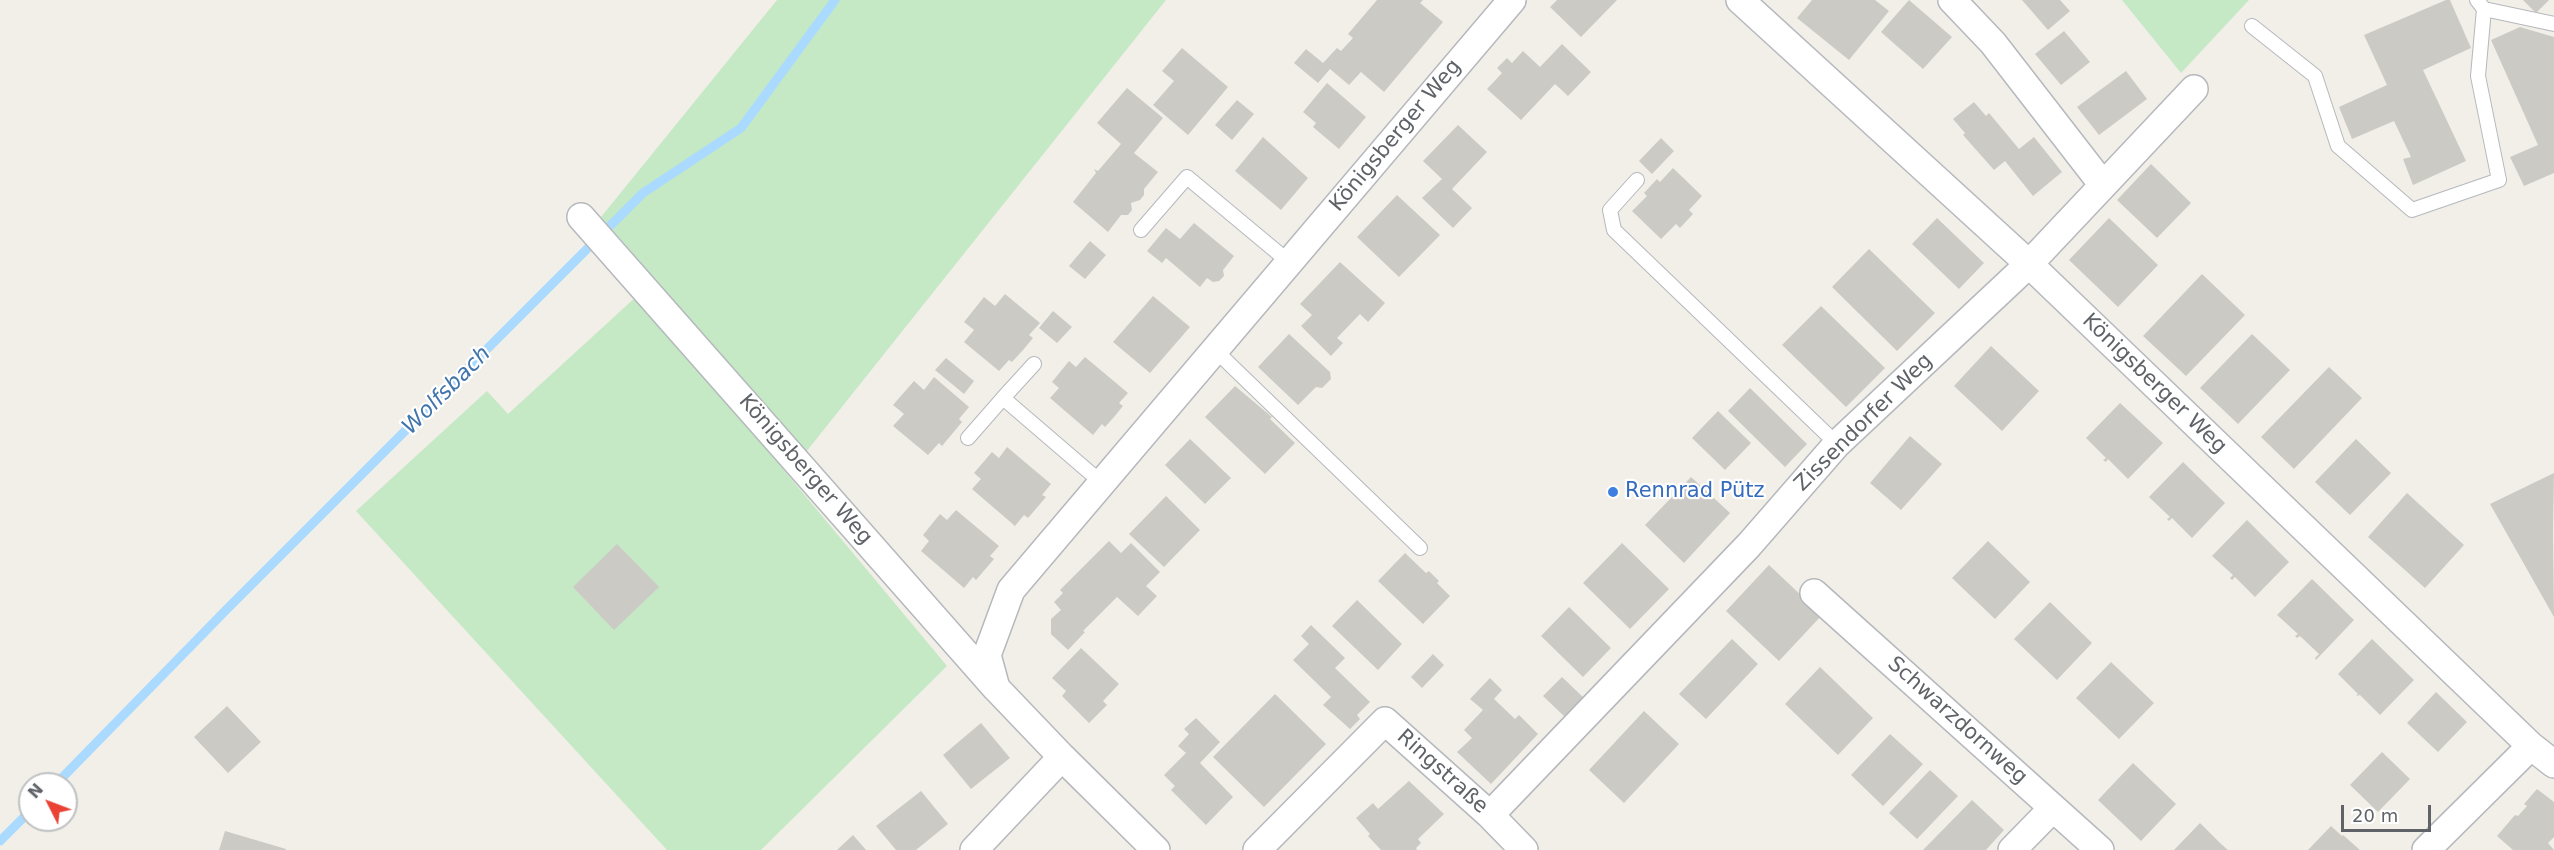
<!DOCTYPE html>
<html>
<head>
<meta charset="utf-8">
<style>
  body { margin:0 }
  #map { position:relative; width:2554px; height:850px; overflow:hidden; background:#f1efe8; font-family:"DejaVu Sans",sans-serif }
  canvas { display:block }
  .north { position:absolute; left:18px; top:772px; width:60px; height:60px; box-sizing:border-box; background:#fff; border:2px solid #bfc1c3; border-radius:50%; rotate:312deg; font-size:16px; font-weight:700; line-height:24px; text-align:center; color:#5f6368 }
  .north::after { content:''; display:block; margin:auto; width:21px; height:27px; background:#ea4335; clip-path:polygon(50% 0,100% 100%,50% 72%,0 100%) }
  .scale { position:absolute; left:2341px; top:805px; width:90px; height:27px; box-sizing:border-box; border:3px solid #5f6368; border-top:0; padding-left:8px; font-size:18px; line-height:21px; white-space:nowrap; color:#5f6368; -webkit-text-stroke:4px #fff; paint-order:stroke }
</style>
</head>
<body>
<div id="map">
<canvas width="2554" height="850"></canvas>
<div class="north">N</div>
<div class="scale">20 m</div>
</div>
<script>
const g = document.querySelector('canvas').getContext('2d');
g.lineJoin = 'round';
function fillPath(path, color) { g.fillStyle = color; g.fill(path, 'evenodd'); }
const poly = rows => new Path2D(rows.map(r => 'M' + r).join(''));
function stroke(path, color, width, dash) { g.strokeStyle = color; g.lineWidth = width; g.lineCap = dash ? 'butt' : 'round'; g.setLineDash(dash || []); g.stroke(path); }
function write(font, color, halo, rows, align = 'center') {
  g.font = font + ' "DejaVu Sans",sans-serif'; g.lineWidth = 4.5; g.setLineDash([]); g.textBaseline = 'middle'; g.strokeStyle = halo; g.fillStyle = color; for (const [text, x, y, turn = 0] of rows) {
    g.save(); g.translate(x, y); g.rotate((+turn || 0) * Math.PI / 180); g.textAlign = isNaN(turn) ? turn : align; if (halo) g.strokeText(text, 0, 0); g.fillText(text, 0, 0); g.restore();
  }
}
const green = poly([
  [777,0,1166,0,806,452,601,217],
  [2122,0,2249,0,2181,73],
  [638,295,947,666,761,850,667,850,356,511,487,391,508,414]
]);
const stream = poly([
  [56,784,228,608,643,193,741,128,835,0],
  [0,841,30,811]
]);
const building = poly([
  [1377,0,1423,0,1420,3,1443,22,1384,92,1361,72,1349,85,1330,69,1318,83,1294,63,1306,49,1323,63,1337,48,1341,51,1353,38,1348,34],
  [1557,0,1617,0,1581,37,1550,7],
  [1812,0,1875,0,1889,11,1849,60,1797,18],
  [1909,0,1952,37,1923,69,1881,32],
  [2022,0,2060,0,2070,11,2048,30],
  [2446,0,2450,0,2471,48,2423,70,2466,161,2413,185,2403,159,2411,157,2394,121,2352,139,2339,107,2387,85,2364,35],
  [2523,0,2549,0,2536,13],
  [2520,27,2554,37,2554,173,2524,186,2510,157,2538,145,2491,40],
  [2064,31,2090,62,2061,85,2035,54],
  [1562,44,1591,72,1568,96,1555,84,1521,120,1487,89,1502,73,1497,68,1507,58,1512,63,1523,51,1540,67],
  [1182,48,1228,87,1188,135,1153,105,1174,81,1162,71],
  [2126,71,2147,99,2099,135,2077,107],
  [1327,83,1366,117,1339,149,1313,127,1316,123,1303,112],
  [1127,88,1163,118,1134,153,1158,172,1144,189,1144,195,1140,200,1131,203,1132,210,1128,215,1121,215,1108,232,1073,202,1096,173,1094,169,1098,171,1121,144,1097,123],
  [1237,100,1254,114,1232,140,1215,125],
  [1974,102,1986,116,1989,113,2019,149,2034,137,2062,172,2033,196,2005,161,1994,170,1963,135,1965,133,1953,119],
  [1458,125,1487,152,1452,189,1472,208,1453,228,1422,198,1442,179,1423,161],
  [1263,137,1308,178,1281,210,1235,171],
  [1661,138,1674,151,1652,174,1639,161],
  [2151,164,2191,203,2157,238,2117,200],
  [1673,168,1702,196,1689,210,1693,214,1680,228,1676,224,1661,239,1632,211,1647,196,1644,193,1657,179,1660,182],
  [1397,195,1440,235,1399,277,1357,237],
  [1937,218,1984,263,1959,289,1912,244],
  [2109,218,2158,265,2118,307,2069,260],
  [1194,223,1234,256,1223,270,1224,276,1219,281,1213,282,1207,278,1200,287,1166,258,1162,263,1147,251,1166,228,1180,239],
  [1090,241,1106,255,1085,279,1069,266],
  [1869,249,1935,313,1897,351,1832,287],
  [1340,262,1385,303,1368,322,1360,314,1337,338,1343,343,1331,356,1301,326,1312,315,1300,304],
  [2202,274,2245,315,2186,376,2143,336],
  [1005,294,1040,323,1029,335,1033,338,1023,350,1012,362,1009,360,999,371,964,342,974,330,964,322,984,297,995,306],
  [1153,296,1190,327,1150,373,1113,342],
  [1821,306,1885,368,1846,407,1782,345],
  [1053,311,1072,327,1057,343,1039,328],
  [1289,334,1330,372,1331,379,1322,388,1316,387,1298,405,1258,367],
  [2252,334,2290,370,2238,424,2200,388],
  [1991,346,2039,391,2002,431,1954,386],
  [1085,357,1128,393,1119,403,1123,406,1114,417,1105,427,1102,424,1093,435,1050,398,1059,388,1052,382,1069,361,1076,367],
  [946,358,974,381,964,394,935,370],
  [2329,367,2362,398,2294,469,2261,437],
  [934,377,969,407,959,419,962,422,942,446,939,443,928,455,893,426,904,414,893,405,914,381,924,390],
  [1235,386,1272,417,1270,419,1295,443,1265,474,1205,417],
  [1750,388,1807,444,1785,467,1728,411],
  [2120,403,2163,443,2128,479,2108,459,2106,462,2103,460,2106,458,2086,438],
  [1718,411,1751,443,1725,470,1692,438],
  [1910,436,1942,464,1901,510,1870,483],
  [1190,439,1231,478,1205,504,1165,465],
  [2356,439,2391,473,2350,515,2315,482],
  [1007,447,1051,484,1042,495,1046,497,1028,518,1024,515,1015,526,972,489,981,479,974,473,992,452,999,458],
  [2183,462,2225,503,2192,538,2172,518,2169,521,2167,519,2170,517,2149,497],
  [2554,473,2553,533,2554,617,2490,504],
  [1691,477,1730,513,1684,563,1645,525],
  [2407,493,2464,545,2425,588,2368,537],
  [1166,496,1200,530,1164,567,1129,534],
  [956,510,999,546,990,556,994,559,976,580,973,577,964,588,921,551,929,541,923,535,940,514,947,520],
  [2247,520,2289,562,2255,597,2235,577,2232,580,2230,578,2233,575,2212,556],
  [1109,541,1121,553,1131,543,1160,572,1146,586,1157,596,1138,616,1117,597,1083,631,1085,632,1068,650,1051,634,1051,619,1061,610,1054,602,1063,593,1060,590],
  [1988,541,2030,582,1995,619,1952,578],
  [1622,543,1669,589,1630,629,1583,583],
  [617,544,659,587,614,630,573,587],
  [1405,553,1426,573,1429,571,1439,581,1437,583,1450,596,1423,624,1378,581],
  [1769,565,1822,615,1779,661,1726,611],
  [2312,579,2354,620,2316,660,2315,658,2319,654,2300,636,2297,638,2295,636,2298,634,2277,615],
  [1357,600,1402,644,1378,670,1332,626],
  [2050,602,2092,643,2057,680,2014,639],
  [1569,607,1611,648,1583,677,1541,636],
  [1311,625,1345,658,1335,668,1370,702,1357,715,1360,719,1350,729,1323,705,1331,697,1293,660,1309,644,1301,636],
  [1732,639,1758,664,1706,719,1679,694],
  [2372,639,2414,680,2380,715,2360,695,2356,696,2358,694,2338,674],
  [1081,648,1119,684,1103,701,1107,705,1089,723,1062,696,1066,691,1052,678],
  [1433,654,1444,665,1422,688,1411,677],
  [2111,662,2154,703,2119,739,2076,698],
  [1820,667,1873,718,1838,755,1785,704],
  [1562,677,1585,699,1566,718,1543,696],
  [1490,678,1502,690,1494,699,1515,719,1519,715,1538,734,1491,784,1457,752,1472,738,1464,730,1483,710,1470,699],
  [2436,692,2467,722,2438,752,2407,723],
  [1275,694,1326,744,1264,807,1213,757],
  [227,706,261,742,228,773,194,737],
  [1644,711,1679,744,1624,803,1589,770],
  [1196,718,1220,742,1200,763,1233,797,1206,825,1171,790,1175,786,1164,775,1186,753,1178,746,1189,734,1184,729],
  [981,723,1010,758,971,789,943,755],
  [1890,734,1923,764,1883,806,1851,775],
  [2382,752,2410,779,2378,812,2350,785],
  [2133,763,2176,804,2141,841,2098,800],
  [1930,770,1958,796,1917,839,1889,813],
  [1409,781,1444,814,1418,839,1421,843,1416,848,1417,850,1381,850,1368,836,1370,834,1356,818,1373,803,1378,809],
  [2537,789,2554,802,2554,837,2548,843,2554,850,2513,850,2497,836,2515,815,2518,816,2527,806,2524,804],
  [921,791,948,824,916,850,896,850,876,826],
  [1972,800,2004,830,1986,850,1923,850],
  [2200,823,2221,844,2228,850,2174,850],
  [2331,826,2342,836,2343,835,2360,850,2308,850],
  [225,831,286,849,286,850,219,850],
  [853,835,866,850,837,850]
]);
const lane = poly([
  [2477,0,2484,9,2554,24],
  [2252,26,2315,76,2338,146,2412,210,2499,180,2478,76,2484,9],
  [1637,180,1610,210,1614,230,1837,444],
  [1141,230,1187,177,1289,262],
  [1215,350,1420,548],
  [1003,398,1034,364],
  [968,438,1003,398,1102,483]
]);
const street = poly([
  [1740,0,2029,264,2531,746,2554,764],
  [1952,0,1993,43,2103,185],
  [581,217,996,688,1062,757,1156,850],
  [1814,593,2100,850],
  [996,688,987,655,1011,590,1512,0],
  [1490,815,1749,545,1837,444,2029,264,2194,89],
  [974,850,1062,757],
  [1257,850,1385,721,1490,815,1524,850],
  [2012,850,2053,808],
  [2426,850,2531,746]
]);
const markers = [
  [1613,492,6,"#3f7fe0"]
];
const streetNames = [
  ["Königsberger Weg",1396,136,-50],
  ["Königsberger Weg",2154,384,44],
  ["Zissendorfer Weg",1864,423,-45],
  ["Königsberger Weg",805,470,49],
  ["Schwarzdornweg",1957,721,42],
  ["Ringstraße",1442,772,42]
];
const shopNames = [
  ["Rennrad Pütz",1625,492]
];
const waterNames = [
  ["Wolfsbach",447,391,-45]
];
fillPath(green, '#c5e8c5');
stroke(stream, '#aadaff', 9);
fillPath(building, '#cccac5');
stroke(lane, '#b5b8bc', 16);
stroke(street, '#b5b8bc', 30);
stroke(lane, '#fff', 14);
stroke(street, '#fff', 27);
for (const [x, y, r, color] of markers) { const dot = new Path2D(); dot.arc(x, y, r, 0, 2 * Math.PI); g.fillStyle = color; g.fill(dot); stroke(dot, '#fff', 2); }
write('21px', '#5f6368', '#fff', streetNames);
write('21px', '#366cbe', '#fff', shopNames, 'left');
write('italic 22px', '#4174aa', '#fff', waterNames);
</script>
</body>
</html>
